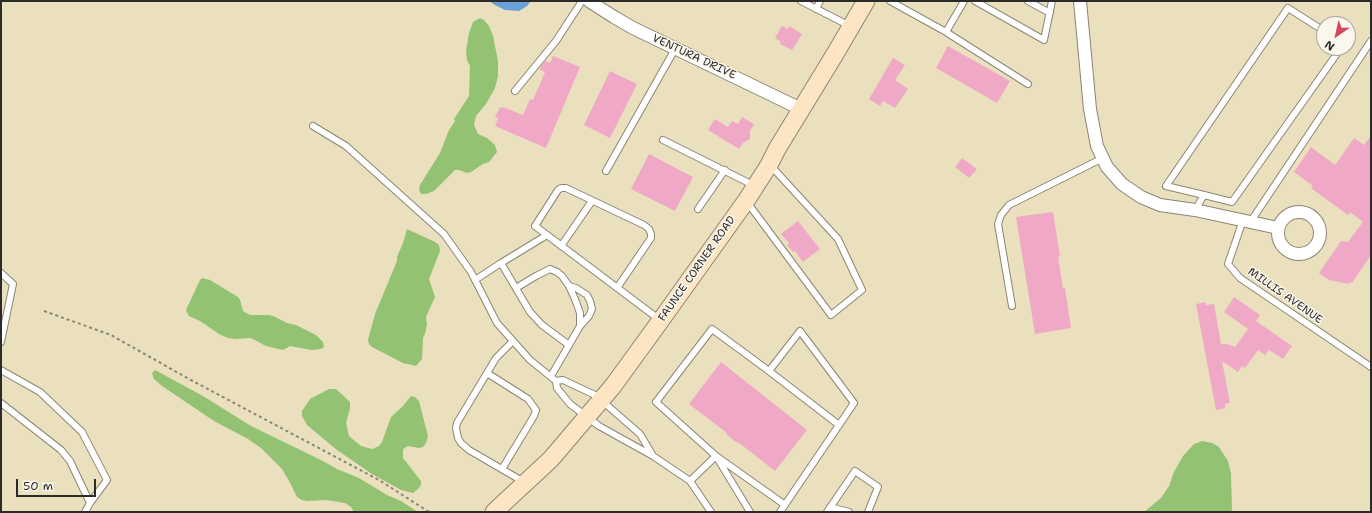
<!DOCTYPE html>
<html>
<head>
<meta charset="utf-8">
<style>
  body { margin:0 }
  #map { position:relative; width:1372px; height:513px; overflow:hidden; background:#eae0be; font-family:"Shantell Sans",sans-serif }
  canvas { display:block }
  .frame { position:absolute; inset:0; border:2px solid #2b2b2b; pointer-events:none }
  .north { position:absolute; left:1316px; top:16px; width:40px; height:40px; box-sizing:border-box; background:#fbf7ec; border:1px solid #a8a59f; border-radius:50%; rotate:214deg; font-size:11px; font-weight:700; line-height:16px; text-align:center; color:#2b2b2b }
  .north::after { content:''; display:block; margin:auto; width:14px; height:18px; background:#d1495b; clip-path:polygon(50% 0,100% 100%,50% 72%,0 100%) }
  .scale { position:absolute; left:16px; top:479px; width:80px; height:18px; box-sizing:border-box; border:2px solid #2b2b2b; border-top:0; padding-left:5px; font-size:12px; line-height:14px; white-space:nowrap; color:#2b2b2b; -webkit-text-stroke:3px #fbf7ec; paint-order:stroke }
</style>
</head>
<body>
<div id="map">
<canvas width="1372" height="513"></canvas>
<div class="frame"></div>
<div class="north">N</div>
<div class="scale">50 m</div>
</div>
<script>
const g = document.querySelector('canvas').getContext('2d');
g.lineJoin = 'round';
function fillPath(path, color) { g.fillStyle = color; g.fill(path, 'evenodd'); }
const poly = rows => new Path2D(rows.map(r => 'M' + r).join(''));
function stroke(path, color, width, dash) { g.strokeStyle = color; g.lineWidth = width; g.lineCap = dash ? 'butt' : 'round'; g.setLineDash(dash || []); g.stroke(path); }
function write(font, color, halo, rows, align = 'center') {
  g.font = font + ' "Shantell Sans",sans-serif'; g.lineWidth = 3; g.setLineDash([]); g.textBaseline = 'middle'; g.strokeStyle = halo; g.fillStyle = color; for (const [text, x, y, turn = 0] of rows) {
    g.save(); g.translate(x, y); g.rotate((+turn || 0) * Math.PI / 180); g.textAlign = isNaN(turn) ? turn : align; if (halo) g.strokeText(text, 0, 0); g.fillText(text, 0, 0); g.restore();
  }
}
const green = poly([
  [480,18,484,20,489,26,493,36,498,61,498,76,495,88,486,104,476,116,474,125,478,134,487,138,495,145,497,152,489,162,483,164,471,172,467,173,459,170,455,170,434,191,426,194,421,194,419,189,420,185,440,153,449,130,455,121,454,119,469,96,470,66,467,60,466,51,469,33,473,22],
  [407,229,435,242,439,245,440,251,429,279,435,297,426,317,427,325,425,334,423,338,422,359,416,366,403,363,372,347,369,344,368,340,375,314,397,261,397,257,403,243],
  [202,278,210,280,238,297,240,300,243,311,250,315,269,315,273,316,287,323,296,325,316,335,323,342,324,347,321,349,312,350,290,346,283,350,266,346,251,338,235,339,228,338,219,334,200,321,189,316,186,310,200,280],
  [155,370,203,396,251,426,323,461,337,469,359,478,387,495,401,501,418,512,354,512,351,507,345,503,326,500,307,501,302,500,297,497,288,479,282,469,261,448,248,439,214,421,162,386,154,379,152,373],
  [329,389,336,389,350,402,350,408,346,423,349,436,361,446,372,449,379,446,382,442,391,417,402,407,411,396,415,397,419,401,428,436,426,443,423,447,419,448,408,446,403,449,403,458,421,481,421,485,419,488,413,493,401,490,372,474,337,450,307,425,302,416,302,411,310,399],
  [1202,441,1212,443,1219,447,1228,461,1231,473,1232,512,1144,512,1161,498,1169,486,1174,472,1183,456,1194,444]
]);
const water = poly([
  [490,1,531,1,527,6,519,11,505,10,493,4]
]);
const building = poly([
  [782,26,788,29,789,26,802,34,792,50,780,44,781,42,775,38],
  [948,46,1010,81,997,103,936,68],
  [553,56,580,67,546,148,495,126,498,118,495,117,500,107,502,108,503,107,523,115,530,99,533,100,545,72,540,70,541,66,545,61,550,63],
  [893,58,905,65,895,80,908,89,895,108,883,101,880,106,869,99],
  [610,71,637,84,610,138,584,125],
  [742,117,754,124,750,131,750,139,743,143,739,149,708,130,715,119,728,127,732,121,738,124],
  [1371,136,1371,255,1352,283,1350,282,1349,284,1329,280,1319,273,1341,241,1348,242,1363,222,1350,212,1348,215,1311,188,1313,186,1294,172,1311,147,1335,165,1354,138,1364,145],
  [649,154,693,177,675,211,631,189],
  [962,158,977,169,969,178,955,167],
  [1053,212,1060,256,1058,257,1063,288,1065,288,1071,328,1035,334,1016,217],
  [798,221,820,249,803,262,795,251,793,252,787,245,789,243,781,234],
  [1234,297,1260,315,1256,321,1292,346,1283,359,1269,350,1265,355,1258,350,1245,368,1242,366,1238,372,1222,361,1230,403,1225,404,1225,408,1216,410,1196,304,1206,302,1206,305,1214,304,1221,344,1227,344,1235,347,1248,329,1224,312],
  [721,362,807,430,775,471,738,442,737,443,726,434,727,433,689,404]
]);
const path = poly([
  [44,311,111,335,189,379,379,480,429,512]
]);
const service = poly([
  [801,1,850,26],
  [890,1,946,32],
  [964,1,946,32,1028,84],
  [975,1,1044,40,1052,1],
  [1028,1,1050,13],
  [816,9,820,1],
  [515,91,556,41,582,1],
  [313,126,346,146,444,234,471,272,497,323,530,360,556,381,563,380,595,395,601,400,640,434,653,456],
  [663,140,755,186],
  [606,171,675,49],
  [1204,195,1166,186,1288,8,1324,31],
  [747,202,831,315,862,290,838,239,771,166],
  [698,209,725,170],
  [1195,210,1204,195,1232,202,1341,48],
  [1243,220,1228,264,1240,278,1371,367],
  [1251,221,1371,41],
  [547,235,535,226,558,190,561,188,566,188,644,225,649,229,651,234,651,238,617,288],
  [561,246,592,201],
  [501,263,547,235,660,320],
  [1,273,13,284,1,342],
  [475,280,501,263,530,312,542,325,569,345,551,376],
  [569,286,576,288,587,295,590,301,592,309,589,316,580,326,569,345],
  [516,288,536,276,550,269,557,272,562,276,569,286,575,299,580,313,580,326],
  [1012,306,998,224,1001,215,1009,205,1103,158],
  [513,341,496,358,457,423,456,428,458,438,461,443,469,450,524,482],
  [1,370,40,392,82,432,107,480,90,503],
  [769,371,839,425],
  [487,373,528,399,536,410,534,416,502,469],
  [556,381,557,388,570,404,599,426,653,456,690,481,711,512],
  [1,403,61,450,70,461,90,503,85,512],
  [690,481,716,456,750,512],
  [830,507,849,512],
  [780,512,854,403,800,331,769,371,712,329,656,402,716,456,785,505],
  [827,512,855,471,878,487,868,512]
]);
const minor = poly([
  [589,1,614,17,633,28,801,109],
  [1080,1,1090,109,1097,146,1107,167,1122,184,1141,197,1160,205,1195,210,1278,228],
  '1278 233a21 21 0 1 1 42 0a21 21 0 1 1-42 0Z'
]);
const secondary = poly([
  [494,512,551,459,613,386,661,320,746,201,769,165,777,149,835,54,866,1]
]);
const streetNames = [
  ["VENTURA DRIVE",694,57,25],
  ["FAUNCE CORNER ROAD",697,269,-55],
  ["MILLIS AVENUE",1285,296,35]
];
fillPath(green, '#92c272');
fillPath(water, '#6aa0d8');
fillPath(building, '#f0a8c7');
stroke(service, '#8a8674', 8);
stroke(minor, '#8a8674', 14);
stroke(secondary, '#8a8674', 19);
stroke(path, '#8a8674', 2, [3, 3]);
stroke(service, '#fff', 6);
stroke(minor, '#fff', 12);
stroke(secondary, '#fde5c4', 17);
write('11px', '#2b2b2b', '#fbf7ec', streetNames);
</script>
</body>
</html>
